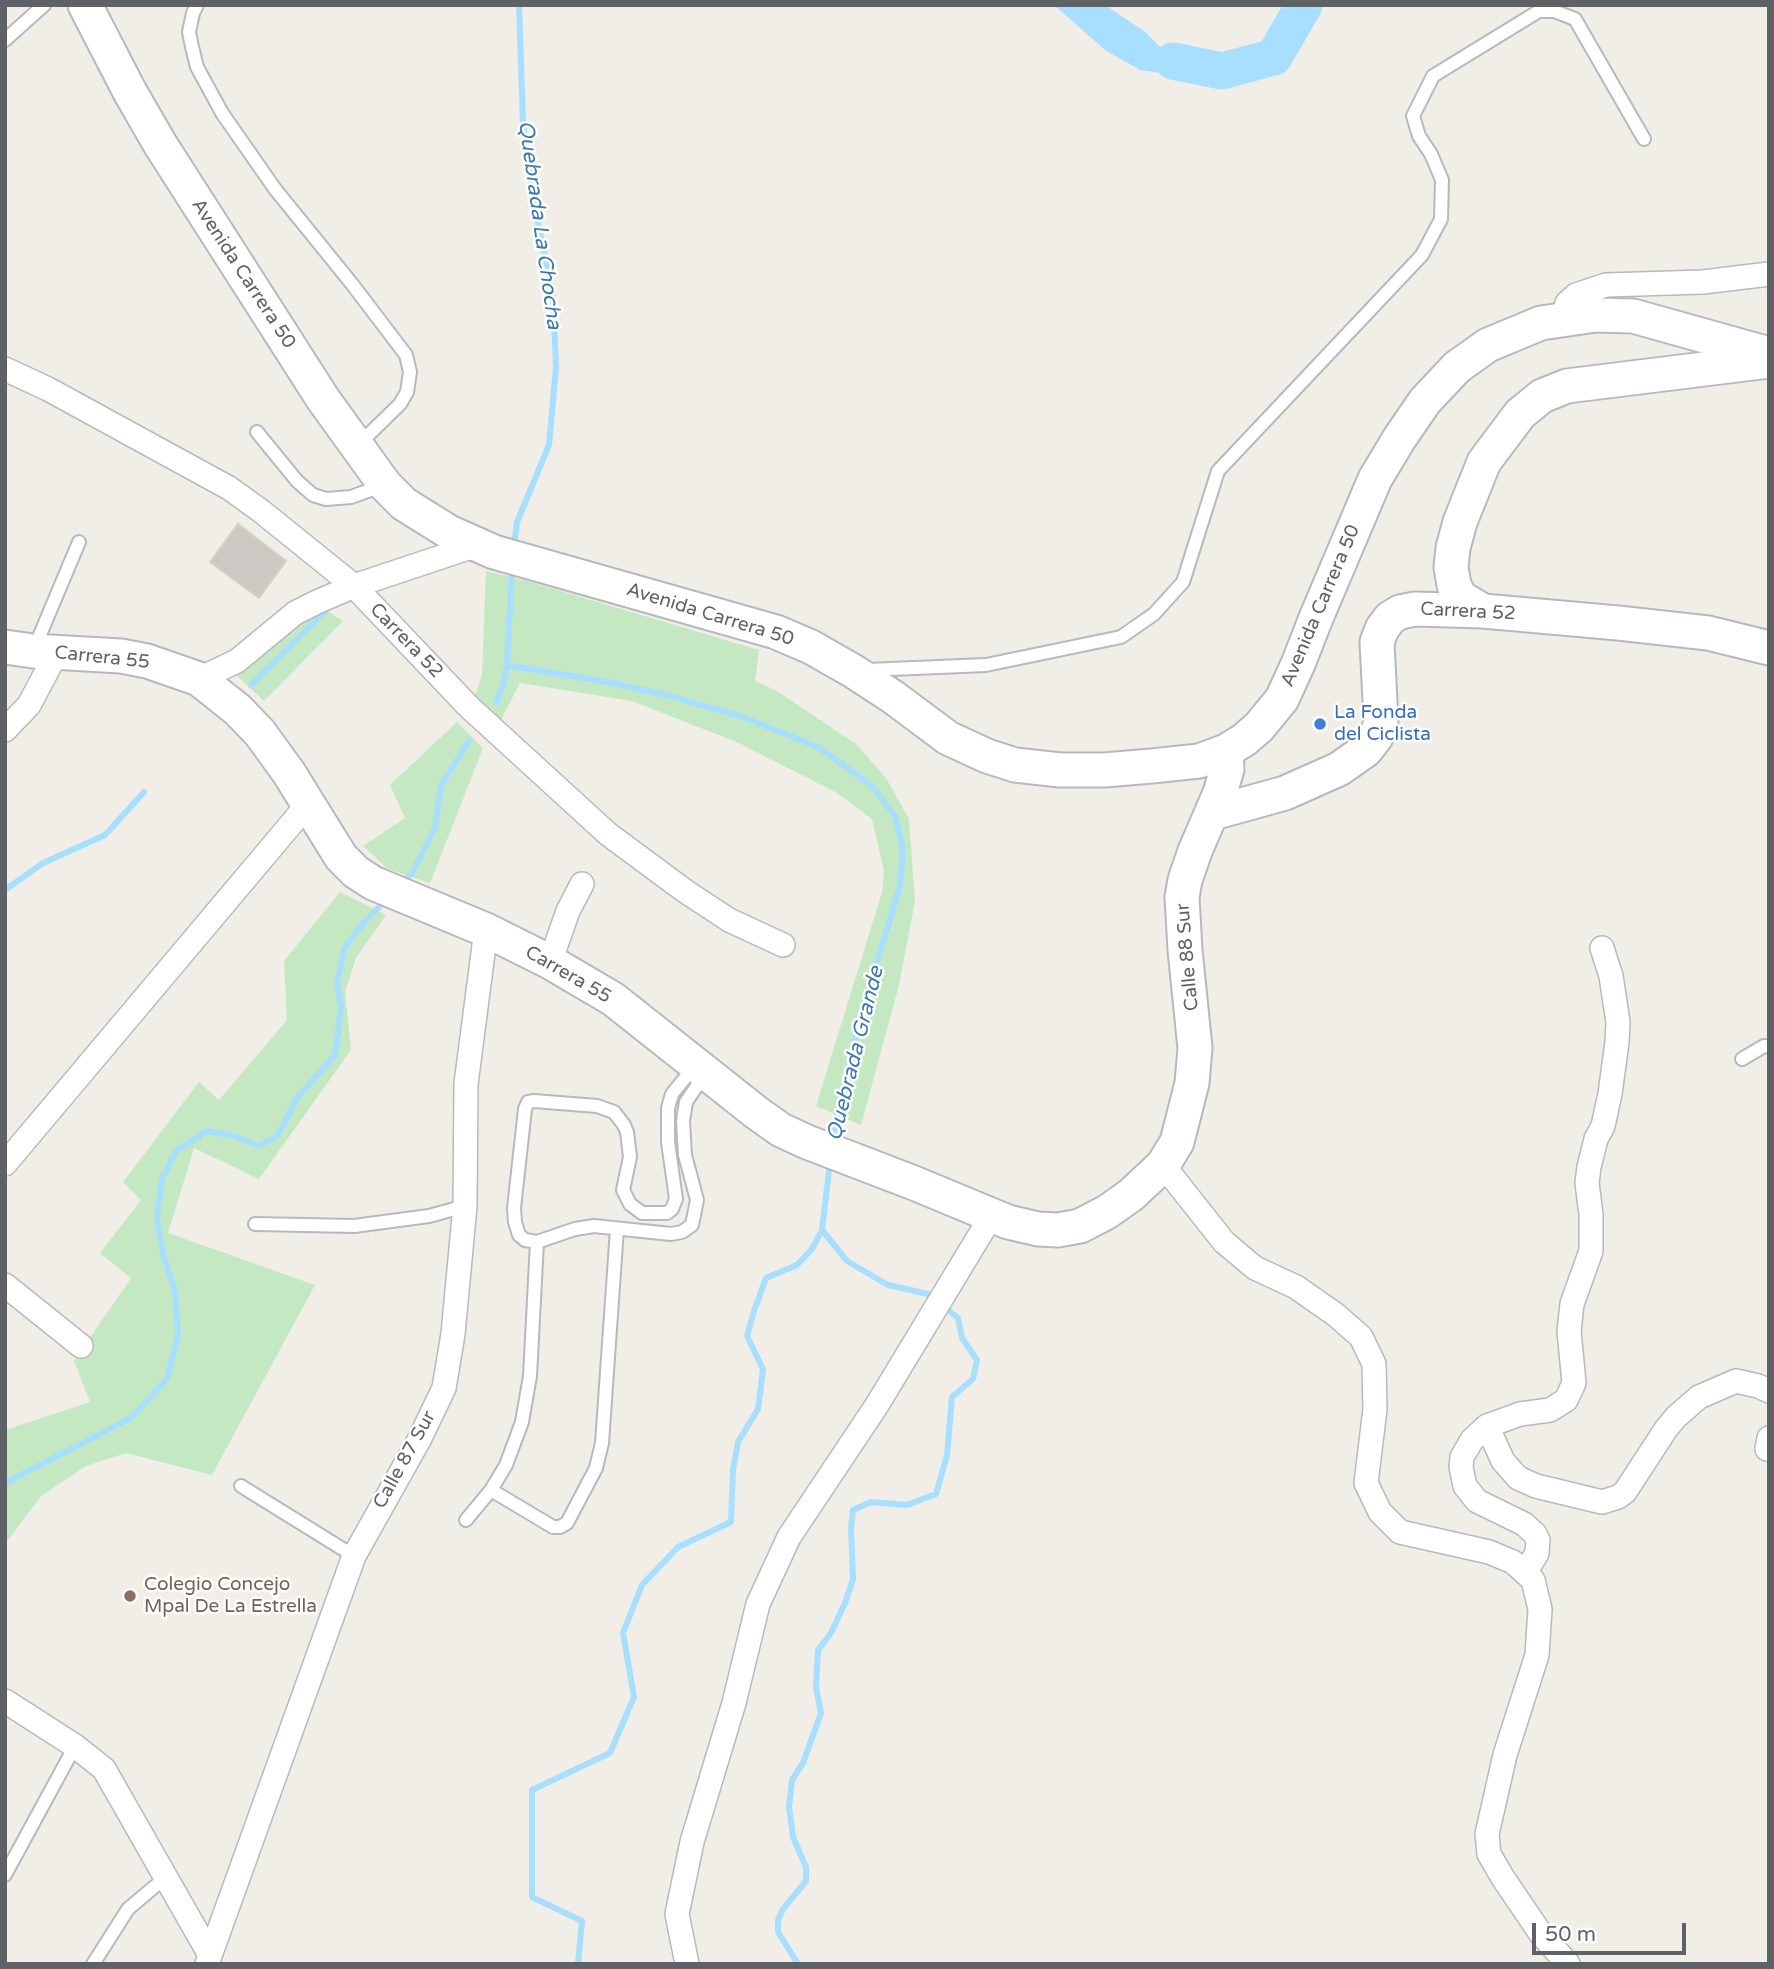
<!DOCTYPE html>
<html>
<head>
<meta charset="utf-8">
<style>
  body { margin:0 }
  #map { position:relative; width:1774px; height:1969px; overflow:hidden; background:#f0eee6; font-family:"Varela Round",sans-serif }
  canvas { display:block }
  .frame { position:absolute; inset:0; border:7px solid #5e6267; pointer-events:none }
  .scale { position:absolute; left:1532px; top:1923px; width:154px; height:32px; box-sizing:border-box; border:4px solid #5e6267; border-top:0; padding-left:9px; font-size:21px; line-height:24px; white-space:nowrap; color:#5e6267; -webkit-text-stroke:5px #fff; paint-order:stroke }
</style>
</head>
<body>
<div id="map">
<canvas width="1774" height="1969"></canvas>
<div class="frame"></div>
<div class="scale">50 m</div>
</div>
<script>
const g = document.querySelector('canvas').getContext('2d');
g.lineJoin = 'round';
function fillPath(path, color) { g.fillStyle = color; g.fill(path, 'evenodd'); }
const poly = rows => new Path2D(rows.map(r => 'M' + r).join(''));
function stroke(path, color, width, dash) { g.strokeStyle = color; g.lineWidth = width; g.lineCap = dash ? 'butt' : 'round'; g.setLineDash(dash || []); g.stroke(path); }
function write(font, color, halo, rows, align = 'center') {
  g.font = font + ' "Varela Round",sans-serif'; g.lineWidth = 5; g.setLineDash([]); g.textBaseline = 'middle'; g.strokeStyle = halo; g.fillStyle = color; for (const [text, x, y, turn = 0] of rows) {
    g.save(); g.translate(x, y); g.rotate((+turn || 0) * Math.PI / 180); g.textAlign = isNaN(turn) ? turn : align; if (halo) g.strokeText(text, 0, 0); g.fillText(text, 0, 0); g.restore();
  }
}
const green = poly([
  [486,571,527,581,759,650,755,681,777,691,856,744,886,778,909,819,915,901,899,985,861,1125,816,1106,882,892,884,871,872,819,837,793,739,743,632,701,520,683,501,720,474,698,482,675],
  [321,607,343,621,264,701,237,676],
  [457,722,483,748,430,883,388,869,363,846,405,818,390,785],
  [340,892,386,915,356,958,345,992,351,1050,259,1179,194,1148,168,1233,315,1285,212,1475,126,1453,86,1466,41,1496,5,1544,5,1430,90,1402,74,1361,131,1278,100,1253,141,1200,123,1182,199,1082,219,1100,287,1020,284,961]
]);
const water = poly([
  [1054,5,1105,5,1144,31,1160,47,1226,56,1219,82,1140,70,1105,50]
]);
const stream = poly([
  [514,547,517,522,549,445,556,367,553,295,534,204,523,124,519,5],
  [507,665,612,683,666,695,743,717,818,747,871,785,895,816,903,850,900,886,864,1005,835,1123,833,1141],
  [251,685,327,609],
  [496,703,503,685,507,665,512,568],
  [401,885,412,873,435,828,441,785,469,741],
  [5,890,43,863,105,835,144,792],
  [5,1483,131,1418,167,1379,178,1335,175,1291,163,1254,157,1217,162,1179,176,1151,207,1131,235,1136,258,1146,277,1136,298,1097,335,1055,341,1007,337,983,344,949,364,922,386,900],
  [578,1964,582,1921,532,1897,532,1790,610,1753,634,1697,623,1633,642,1585,678,1547,731,1522,733,1470,738,1442,758,1409,763,1369,747,1336,754,1311,766,1278,797,1265,812,1249,822,1230,830,1162],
  [798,1964,778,1932,778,1920,783,1909,806,1881,806,1867,793,1837,789,1807,792,1780,803,1763,821,1713,816,1687,818,1650,831,1633,845,1603,853,1579,851,1529,853,1510,871,1502,907,1505,936,1494,947,1455,952,1397,973,1379,977,1360,962,1338,958,1318,928,1294,888,1285,847,1261,822,1230]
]);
const river = poly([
  [1173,61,1222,71,1274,57,1304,5]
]);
const building = poly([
  [238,524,286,561,259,598,210,562,238,524]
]);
const lane = poly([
  [197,5,193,13,189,32,192,47,197,67,222,113,275,189,352,284,406,355,410,372,407,392,400,404,357,446],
  [5,40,44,5],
  [257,432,297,481,313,495,326,499,351,497,384,485],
  [34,649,79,542],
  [867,670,986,665,1121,637,1154,614,1183,582,1218,471,1422,255,1441,219,1442,180,1431,154,1419,136,1413,116,1433,76,1539,11,1554,11,1575,19,1644,139],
  [1742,1059,1764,1046,1769,1046],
  [694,1067,672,1094,668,1108,668,1142,676,1199,672,1209,667,1213,642,1213,630,1204,623,1190,630,1157,627,1132,624,1125,614,1112,597,1106,534,1101,528,1102,525,1109,514,1208,515,1222,519,1235,525,1240,537,1242,575,1229,594,1226,671,1234,682,1232,692,1225,697,1200,685,1155,683,1121,686,1102,705,1074],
  [255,1224,354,1226,429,1216,465,1206],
  [241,1486,354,1556],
  [491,1490,553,1527,560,1527,567,1523,596,1468,602,1443,617,1229],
  [466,1520,491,1490,506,1465,522,1422,530,1376,537,1242],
  [5,1875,75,1746],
  [93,1964,128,1909,166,1877]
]);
const street = poly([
  [1563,319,1567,303,1576,295,1606,285,1703,282,1769,274],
  [5,369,48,389,229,488,261,511,354,586,469,707,608,834,685,891,729,920,783,945],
  [199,679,237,661,295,613,317,602,354,586,477,545],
  [5,730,29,705,56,654],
  [550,962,568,911,582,884],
  [5,1164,308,804],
  [1163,1165,1224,1242,1255,1268,1296,1287,1336,1315,1361,1337,1374,1364,1375,1409,1366,1483,1380,1512,1400,1532,1489,1552,1513,1562,1533,1580,1540,1609,1537,1655,1505,1755,1487,1834,1489,1854,1503,1878,1541,1934,1568,1964],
  [5,1285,81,1346],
  [1487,1426,1503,1461,1518,1478,1536,1486,1602,1502,1618,1497,1625,1492,1666,1429,1676,1417,1699,1397,1736,1381,1758,1386,1769,1391],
  [1767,1449,1769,1438],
  [1525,1573,1537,1553,1538,1540,1535,1534,1524,1524,1477,1501,1465,1486,1461,1467,1462,1457,1472,1440,1487,1426,1520,1414,1550,1410,1566,1400,1574,1383,1569,1331,1572,1304,1591,1251,1591,1214,1587,1183,1589,1167,1596,1139,1603,1126,1610,1094,1617,1042,1618,1022,1611,976,1602,948],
  [5,1701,75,1746,104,1769,210,1955],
  [207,1964,354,1556,419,1440,444,1388,453,1334,465,1206,466,1084,486,930],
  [687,1964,677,1914,692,1842,734,1703,758,1604,789,1537,877,1405,992,1215]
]);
const secondary = poly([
  [85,5,130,92,160,144,323,399,385,485,404,504,449,532,494,552,776,632,811,647,853,671,893,697,948,738,987,756,1015,765,1060,770,1104,770,1152,766,1199,761,1226,751,1244,740,1259,727,1282,699,1298,664,1316,618,1375,479,1399,439,1425,401,1457,367,1488,345,1541,323,1596,315,1633,316,1769,354],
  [1483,611,1460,597,1454,585,1451,567,1453,548,1460,522,1484,462,1520,414,1542,396,1567,386,1769,361],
  [5,647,33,651,121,656,147,661,199,679,238,710,260,733,289,773,341,857,356,872,373,883,486,930,550,962,613,999,757,1113,781,1130,807,1142,914,1183,1008,1222,1038,1229,1058,1230,1080,1226,1107,1212,1131,1195,1163,1165,1177,1142,1192,1083,1195,1048,1185,950,1182,897,1185,880,1195,851,1220,793,1227,769,1226,751],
  [1213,813,1285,793,1339,769,1366,750,1376,737,1381,722,1377,642,1382,629,1390,618,1400,612,1415,609,1483,611,1618,623,1708,633,1769,648]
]);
const markers = [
  [1320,724,7,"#3f7fe0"],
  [130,1596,7,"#8d6e63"]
];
const streetNames = [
  ["Avenida Carrera 50",243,274,57],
  ["Avenida Carrera 50",1321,606,-67],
  ["Carrera 52",1468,612,3],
  ["Avenida Carrera 50",710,615,17],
  ["Carrera 52",406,641,46],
  ["Carrera 55",102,658,6],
  ["Calle 88 Sur",1188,957,-95],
  ["Carrera 55",568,975,30],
  ["Calle 87 Sur",405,1460,-61]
];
const shopNames = [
  ["La Fonda",1334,713],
  ["del Ciclista",1334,735]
];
const educationNames = [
  ["Colegio Concejo",144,1585],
  ["Mpal De La Estrella",144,1607]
];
const waterNames = [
  ["Quebrada La Chocha",539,225,82],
  ["Quebrada Grande",856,1054,-76]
];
fillPath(green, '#c4e9c2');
fillPath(water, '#a8deff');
stroke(stream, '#a8deff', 6);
stroke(river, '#a8deff', 37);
fillPath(building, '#ccc8c3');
stroke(building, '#d6cfc4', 2);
stroke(lane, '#b6b9bd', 16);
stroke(street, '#b6b9bd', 26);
stroke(secondary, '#b5b9be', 37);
stroke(lane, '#fff', 12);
stroke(street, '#fff', 23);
stroke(secondary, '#fff', 33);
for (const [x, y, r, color] of markers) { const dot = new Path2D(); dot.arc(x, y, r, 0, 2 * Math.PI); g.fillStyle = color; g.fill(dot); stroke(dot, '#fff', 2.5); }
write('19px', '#5e6267', '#fff', streetNames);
write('19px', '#366cbe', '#fff', shopNames, 'left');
write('19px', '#785e54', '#fff', educationNames, 'left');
write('italic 21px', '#3c7aad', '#fff', waterNames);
</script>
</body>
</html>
